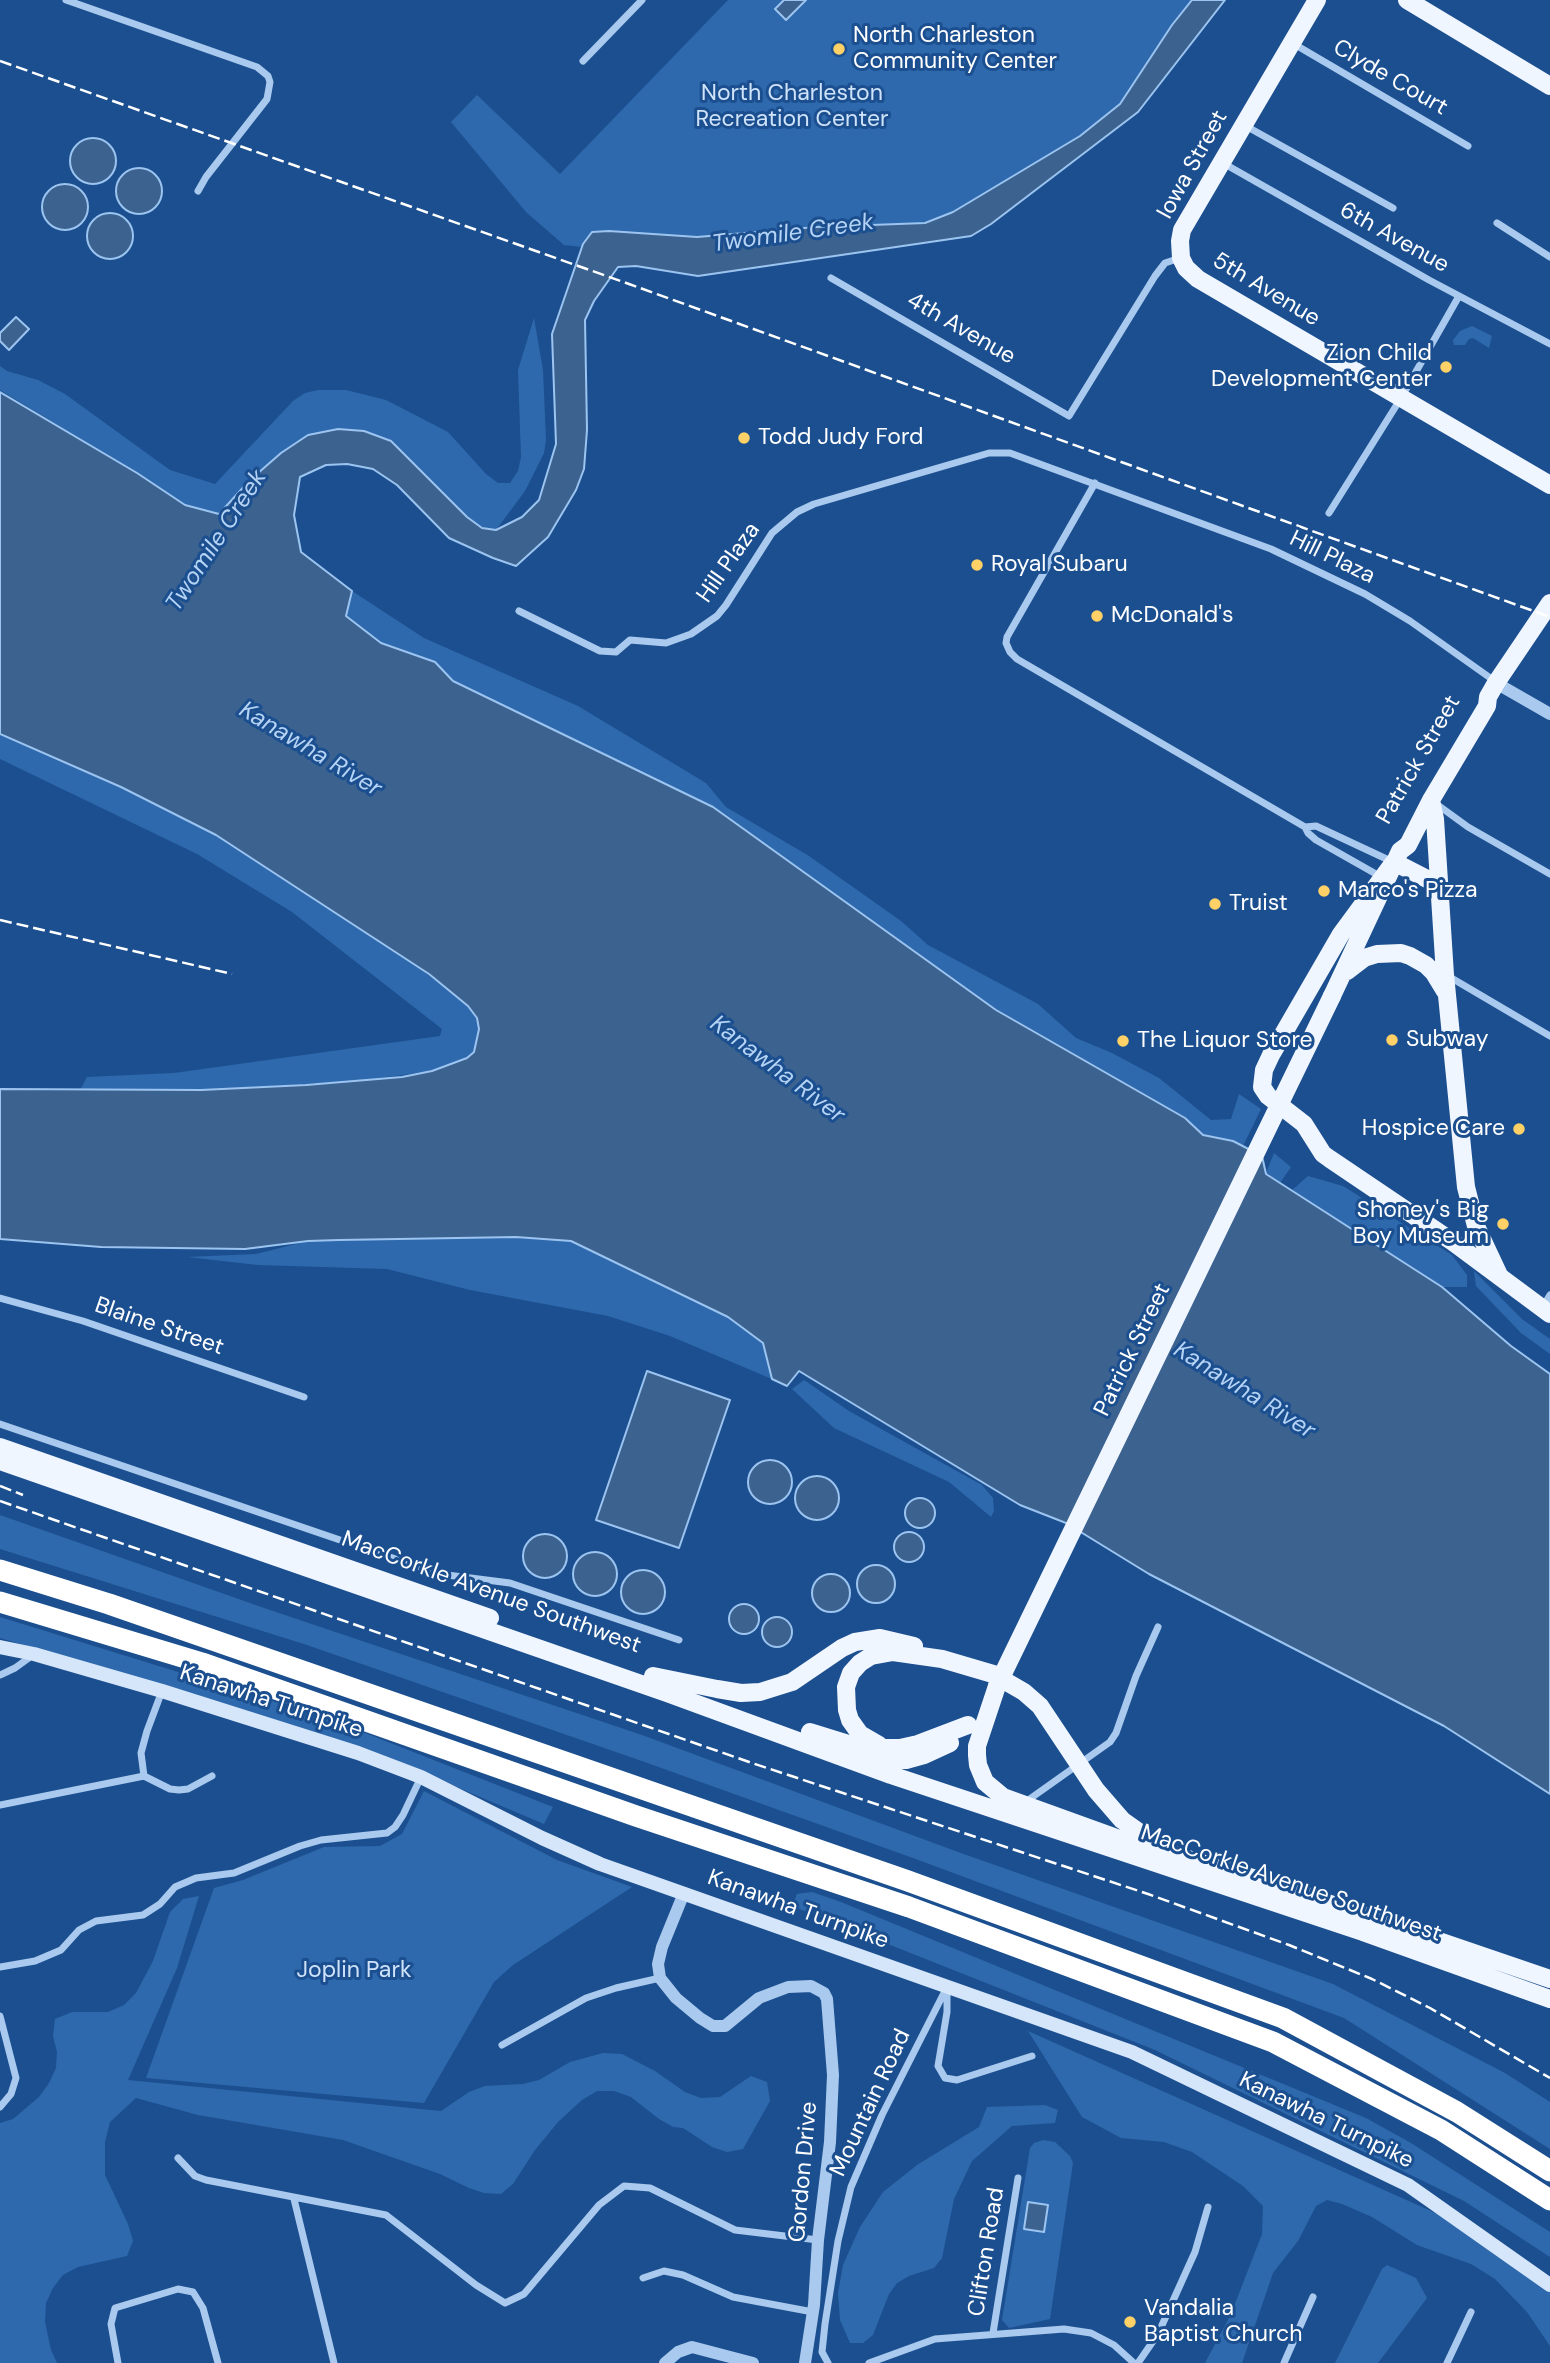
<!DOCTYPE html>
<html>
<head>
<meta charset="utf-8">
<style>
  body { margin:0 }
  canvas { display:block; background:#1b4f8f }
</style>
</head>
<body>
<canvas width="1550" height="2363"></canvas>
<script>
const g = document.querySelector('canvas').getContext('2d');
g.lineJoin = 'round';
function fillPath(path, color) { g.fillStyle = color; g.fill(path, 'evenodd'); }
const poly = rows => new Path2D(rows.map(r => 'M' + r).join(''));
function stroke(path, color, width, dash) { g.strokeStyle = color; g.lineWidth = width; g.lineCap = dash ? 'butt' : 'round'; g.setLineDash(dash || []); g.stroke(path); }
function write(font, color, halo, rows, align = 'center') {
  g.font = font + ' "DM Sans",sans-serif'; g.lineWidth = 6; g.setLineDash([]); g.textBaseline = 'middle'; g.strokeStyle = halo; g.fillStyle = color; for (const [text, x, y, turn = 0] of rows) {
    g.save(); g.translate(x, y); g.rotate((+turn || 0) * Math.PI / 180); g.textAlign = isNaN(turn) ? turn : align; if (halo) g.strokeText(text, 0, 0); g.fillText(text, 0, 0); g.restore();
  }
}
const green = poly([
  [728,0,1192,0,1172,25,1120,104,1080,136,953,212,925,223,817,227,697,237,609,231,592,232,582,247,564,245,526,212,451,122,477,95,560,174],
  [534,318,543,370,546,440,544,453,525,491,496,530,482,528,467,517,391,441,364,431,338,429,308,435,281,453,249,481,219,514,185,505,137,473,0,390,0,366,7,371,38,380,65,394,170,470,215,484,293,401,305,393,318,390,346,390,386,400,448,432,486,474,498,483,510,483,518,471,521,457,518,370],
  [1472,326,1492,336,1489,348,1473,338,1469,339,1465,345,1454,345,1453,340,1460,331],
  [352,591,424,638,578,706,706,783,726,807,809,856,901,921,928,945,1038,1004,1076,1038,1112,1053,1159,1078,1211,1120,1231,1119,1239,1094,1261,1109,1243,1146,1233,1141,1203,1135,1185,1118,995,1010,713,807,453,681,435,662,381,643,346,615],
  [0,734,121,787,216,835,404,956,468,1006,477,1018,479,1029,474,1052,467,1058,432,1071,357,1081,201,1090,80,1090,87,1077,174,1073,440,1036,442,1029,292,912,197,854,0,759],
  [1274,1153,1291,1167,1280,1183,1266,1173],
  [1308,1176,1343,1186,1452,1255,1467,1275,1467,1287,1442,1287,1291,1191],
  [516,1237,571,1241,728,1317,763,1343,772,1379,670,1336,608,1316,470,1290,387,1269,258,1265,187,1257,256,1254,308,1241],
  [1474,1271,1522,1319,1550,1339,1550,1354,1521,1333,1476,1286],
  [804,1380,849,1411,982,1485,993,1498,994,1511,991,1517,949,1482,834,1428,792,1389],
  [0,1515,267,1609,642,1735,958,1852,1333,1984,1505,2073,1550,2102,1550,2149,1344,2018,913,1858,639,1760,304,1644,0,1549],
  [0,1617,327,1718,553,1807,544,1824,369,1750,0,1638],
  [424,1791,557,1860,632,1887,513,1965,494,1982,424,2103,146,2078,214,1888,243,1880,324,1847,380,1846,402,1834],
  [812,1892,841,1902,1366,2118,1411,2143,1550,2232,1550,2257,1464,2201,1155,2050,792,1906,797,1894],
  [199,1896,177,1968,128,2080,441,2111,469,2092,485,2086,523,2084,539,2080,570,2062,603,2053,622,2054,655,2071,685,2092,701,2098,720,2097,751,2076,767,2082,770,2101,743,2149,727,2152,712,2147,683,2128,673,2127,659,2119,631,2097,614,2091,597,2091,582,2100,558,2122,535,2150,513,2184,501,2194,484,2193,469,2188,440,2174,343,2140,198,2115,136,2098,110,2122,105,2142,105,2175,128,2224,133,2241,127,2256,78,2267,63,2275,53,2288,46,2303,45,2322,51,2350,57,2363,0,2363,0,2123,13,2119,39,2097,49,2083,56,2068,57,2052,53,2036,55,2019,72,2012,108,2012,124,2005,136,1993,153,1961,170,1912,183,1899],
  [1028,2031,1440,2215,1550,2292,1550,2346,1527,2312,1495,2279,1471,2264,1417,2245,1372,2217,1342,2204,1327,2200,1316,2206,1298,2241,1273,2273,1242,2363,1205,2363,1231,2314,1262,2234,1263,2206,1243,2186,1192,2152,1164,2142,1121,2138,1082,2117],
  [1045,2105,1058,2110,1055,2123,1012,2126,972,2161,954,2199,942,2258,934,2268,909,2276,897,2283,889,2294,873,2335,863,2343,850,2343,840,2320,838,2293,843,2265,860,2227,883,2192,917,2165,979,2127,987,2107],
  [1043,2140,1055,2142,1070,2156,1073,2163,1050,2319,1009,2328,1002,2320,1030,2148,1034,2143],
  [1387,2265,1416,2278,1427,2298,1378,2363,1335,2363,1382,2269]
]);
const water = poly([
  [784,0,806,0,786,20,775,9,784,0],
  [1192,0,1225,0,1138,112,991,224,971,236,698,276,636,266,618,267,594,301,585,320,587,430,584,469,576,490,548,537,516,566,493,558,449,538,397,485,373,469,347,464,326,465,300,477,294,515,301,552,352,591,346,616,381,643,435,662,453,681,713,807,996,1010,1185,1118,1203,1135,1233,1141,1262,1156,1266,1174,1442,1287,1511,1346,1550,1374,1550,1794,1444,1726,1149,1574,1066,1523,1020,1505,799,1371,787,1386,772,1379,763,1343,728,1317,571,1241,516,1237,339,1240,308,1241,245,1249,101,1247,0,1239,0,1089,201,1090,306,1085,402,1077,432,1071,467,1058,474,1052,479,1029,477,1018,468,1006,429,974,216,835,121,787,0,734,0,392,137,473,185,505,219,514,249,481,281,453,308,435,338,429,364,431,391,441,467,517,482,528,496,530,522,517,539,500,556,444,552,334,583,244,592,232,609,231,697,237,817,227,925,223,953,212,1080,136,1120,104,1172,25,1192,0],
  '70 161a23 23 0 1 1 46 0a23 23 0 1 1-46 0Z',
  '116 191a23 23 0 1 1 46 0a23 23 0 1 1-46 0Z',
  '42 207a23 23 0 1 1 46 0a23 23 0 1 1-46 0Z',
  '87 236a23 23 0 1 1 46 0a23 23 0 1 1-46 0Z',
  [16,317,29,329,9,350,0,341,0,333,16,317],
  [647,1371,730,1400,679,1548,596,1520,647,1371],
  '748 1482a22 22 0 1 1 44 0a22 22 0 1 1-44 0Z',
  '795 1498a22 22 0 1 1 44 0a22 22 0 1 1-44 0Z',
  '905 1513a15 15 0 1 1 30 0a15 15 0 1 1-30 0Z',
  '894 1547a15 15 0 1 1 30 0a15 15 0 1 1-30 0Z',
  '523 1556a22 22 0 1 1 44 0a22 22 0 1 1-44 0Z',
  '573 1574a22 22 0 1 1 44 0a22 22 0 1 1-44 0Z',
  '857 1584a19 19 0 1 1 38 0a19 19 0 1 1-38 0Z',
  '621 1592a22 22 0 1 1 44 0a22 22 0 1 1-44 0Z',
  '812 1593a19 19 0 1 1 38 0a19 19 0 1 1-38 0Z',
  '729 1619a15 15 0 1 1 30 0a15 15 0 1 1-30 0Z',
  '762 1632a15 15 0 1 1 30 0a15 15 0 1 1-30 0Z',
  [1028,2202,1048,2205,1044,2232,1024,2229,1028,2202]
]);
const minor = poly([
  [66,0,257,67,268,76,270,82,267,99,206,177,198,191],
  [1294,44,1468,146],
  [583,61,642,0],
  [1244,125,1393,208],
  [1223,163,1429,280,1550,344],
  [1497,223,1550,257],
  [831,278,1069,416,1155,276,1165,263,1180,258],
  [1095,483,1007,637,1006,643,1010,652,1017,659,1305,827],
  [1329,513,1401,398,1459,296],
  [519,611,600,651,616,652,630,640,666,643,691,634,717,616,726,605,772,533,797,512,814,504,989,453,1010,453,1271,549,1365,594,1410,621,1496,682],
  [1435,803,1468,827,1550,874],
  [1383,878,1316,840,1308,833,1305,827,1316,826,1393,862],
  [1448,976,1550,1036],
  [0,1298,83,1321,304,1397],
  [1542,1308,1550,1295],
  [0,1424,425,1569,447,1575,510,1583,679,1640],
  [0,1675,15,1668,33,1655],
  [144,1776,141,1753,147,1731,162,1691],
  [144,1776,170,1789,179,1790,188,1789,212,1776],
  [1024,1803,1110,1742,1116,1733,1136,1676,1158,1627],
  [0,1805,144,1776],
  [0,1967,35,1961,61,1950,79,1930,96,1921,143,1915,160,1904,175,1887,196,1878,234,1873,300,1846,321,1840,387,1833,395,1827,403,1815,421,1777],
  [947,1990,947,2012,938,2066,945,2078,957,2080,1032,2056],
  [0,2016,16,2078,11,2094,0,2107],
  [502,2045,586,1998,616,1988,660,1978],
  [178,2158,195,2176,206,2180,386,2215,476,2285,505,2303,524,2294,599,2205,624,2186,650,2188,735,2230,818,2240],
  [294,2199,334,2363],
  [643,2278,664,2271,683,2275,733,2297,813,2312],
  [993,2333,1018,2178],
  [118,2363,111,2324,115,2308,178,2289,193,2292,203,2308,218,2363],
  [828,2363,822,2352,825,2324,838,2241,851,2187,882,2115,947,1987],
  [869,2363,935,2339,1064,2329,1091,2333,1114,2345,1134,2363],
  [1138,2363,1158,2334,1195,2252,1208,2207],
  [1284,2363,1313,2297],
  [1447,2363,1471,2312]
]);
const tertiary = poly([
  [1496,683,1550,714],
  [684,1893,662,1947,658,1964,660,1978,676,1998,700,2018,713,2026,725,2026,759,1998,788,1987,811,1986,824,1993,827,1999,833,2075,830,2142,818,2240,814,2305,805,2363],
  [665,2363,678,2352,692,2347,753,2363]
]);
const secondary = poly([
  [0,1647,34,1654,162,1691,358,1753,421,1777,542,1838,600,1864,1132,2052,1408,2185,1550,2285]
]);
const primary = poly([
  [1317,0,1182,230,1180,241,1181,258,1186,268,1198,279,1550,485],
  [1407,0,1550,86],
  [1431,800,1435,819,1445,975,1466,1187,1476,1226,1499,1275],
  [1394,862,1341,934,1271,1055,1264,1070,1262,1087,1268,1096,1304,1124,1323,1154,1330,1159,1453,1242,1550,1314],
  [1394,862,1429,880,1442,894],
  [1347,971,1364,958,1377,954,1401,953,1410,956,1426,965,1434,973,1445,991],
  [1332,996,1400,851,1408,845,1431,800,1487,706,1488,697,1496,683,1550,603],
  [0,1447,490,1618],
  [0,1461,667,1693,891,1775,1363,1932,1550,1999],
  [653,1676,717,1689,741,1693,760,1692,792,1682,842,1648,855,1642,880,1638,914,1646],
  [997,1686,977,1746,977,1755,978,1765,985,1782,1003,1797,1122,1840,1263,1881,1550,1979],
  [810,1732,852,1745,871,1748,900,1748,918,1744,968,1725],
  [879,1745,860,1734,850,1720,847,1710,846,1687,851,1673,860,1663,871,1656,893,1652,942,1659,993,1674,1024,1692,1040,1706,1096,1790,1122,1820,1156,1844],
  [870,1760,906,1760,924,1755,950,1743]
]);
const motorway = poly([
  [0,1570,109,1604,908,1881,1283,2018,1457,2112,1550,2171],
  [0,1602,202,1663,636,1816,909,1907,1273,2042,1441,2130,1550,2200]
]);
const rail = poly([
  [0,61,629,284,1550,617],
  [0,920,232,974],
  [0,1486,23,1495],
  [0,1501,752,1763,1148,1894,1289,1945,1372,1979,1430,2008,1550,2078]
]);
const primaryBridge = poly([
  [997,1686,1332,996]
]);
const markers = [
  [839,49,7,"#ffd166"],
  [1446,367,7,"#ffd166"],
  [744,438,7,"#ffd166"],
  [977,565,7,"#ffd166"],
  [1097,616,7,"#ffd166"],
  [1324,891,7,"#ffd166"],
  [1215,904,7,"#ffd166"],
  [1392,1040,7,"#ffd166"],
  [1123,1041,7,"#ffd166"],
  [1519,1129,7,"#ffd166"],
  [1503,1224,7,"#ffd166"],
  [1130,2322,7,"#ffd166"]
];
const poiNames = [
  ["North Charleston",853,36],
  ["Community Center",853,62],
  ["Zion Child",1432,354,"right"],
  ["Development Center",1432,380,"right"],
  ["Todd Judy Ford",758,438],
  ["Royal Subaru",991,565],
  ["McDonald's",1111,616],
  ["Marco's Pizza",1338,891],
  ["Truist",1229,904],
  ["Subway",1406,1040],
  ["The Liquor Store",1137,1041],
  ["Hospice Care",1505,1129,"right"],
  ["Shoney's Big",1489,1211,"right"],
  ["Boy Museum",1489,1237,"right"],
  ["Vandalia",1144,2309],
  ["Baptist Church",1144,2335]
];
const streetNames = [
  ["Clyde Court",1390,78,30],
  ["Iowa Street",1193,165,-61],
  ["6th Avenue",1394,238,29],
  ["5th Avenue",1266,290,31],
  ["4th Avenue",961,329,30],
  ["Hill Plaza",1332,558,26],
  ["Hill Plaza",729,563,-55],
  ["Patrick Street",1419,760,-60],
  ["Blaine Street",159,1327,19],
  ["Patrick Street",1133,1350,-64],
  ["MacCorkle Avenue Southwest",491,1593,20],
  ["Kanawha Turnpike",271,1702,18],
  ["MacCorkle Avenue Southwest",1291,1884,19],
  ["Kanawha Turnpike",798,1910,20],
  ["Mountain Road",871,2103,-65],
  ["Kanawha Turnpike",1326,2121,26],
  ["Gordon Drive",804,2172,-85],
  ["Clifton Road",987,2252,-81]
];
const parkNames = [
  ["North Charleston",792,94],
  ["Recreation Center",792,120],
  ["Joplin Park",354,1971]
];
const waterNames = [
  ["Twomile Creek",793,234,-8],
  ["Twomile Creek",217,541,-57],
  ["Kanawha River",310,750,31],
  ["Kanawha River",777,1070,37],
  ["Kanawha River",1244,1391,32]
];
fillPath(green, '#2e69ad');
fillPath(water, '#3c6290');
stroke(water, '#9cc4f0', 2);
stroke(minor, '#a9c9ee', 7);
stroke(tertiary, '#a9c9ee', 12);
stroke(secondary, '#d6e6fa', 14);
stroke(primary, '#f0f6ff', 18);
stroke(motorway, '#fff', 21);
stroke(rail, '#fff', 2.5, [12, 5]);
stroke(primaryBridge, '#f0f6ff', 18);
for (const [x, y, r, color] of markers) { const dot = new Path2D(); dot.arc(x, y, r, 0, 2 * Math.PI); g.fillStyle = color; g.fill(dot); stroke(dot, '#1b4f8f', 2.5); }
write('23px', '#fff', '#1b4f8f', poiNames, 'left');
write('23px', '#fff', '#1b4f8f', streetNames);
write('23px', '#cfe3fa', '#1b4f8f', parkNames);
write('italic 24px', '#b5d3f5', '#1b4f8f', waterNames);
</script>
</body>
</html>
